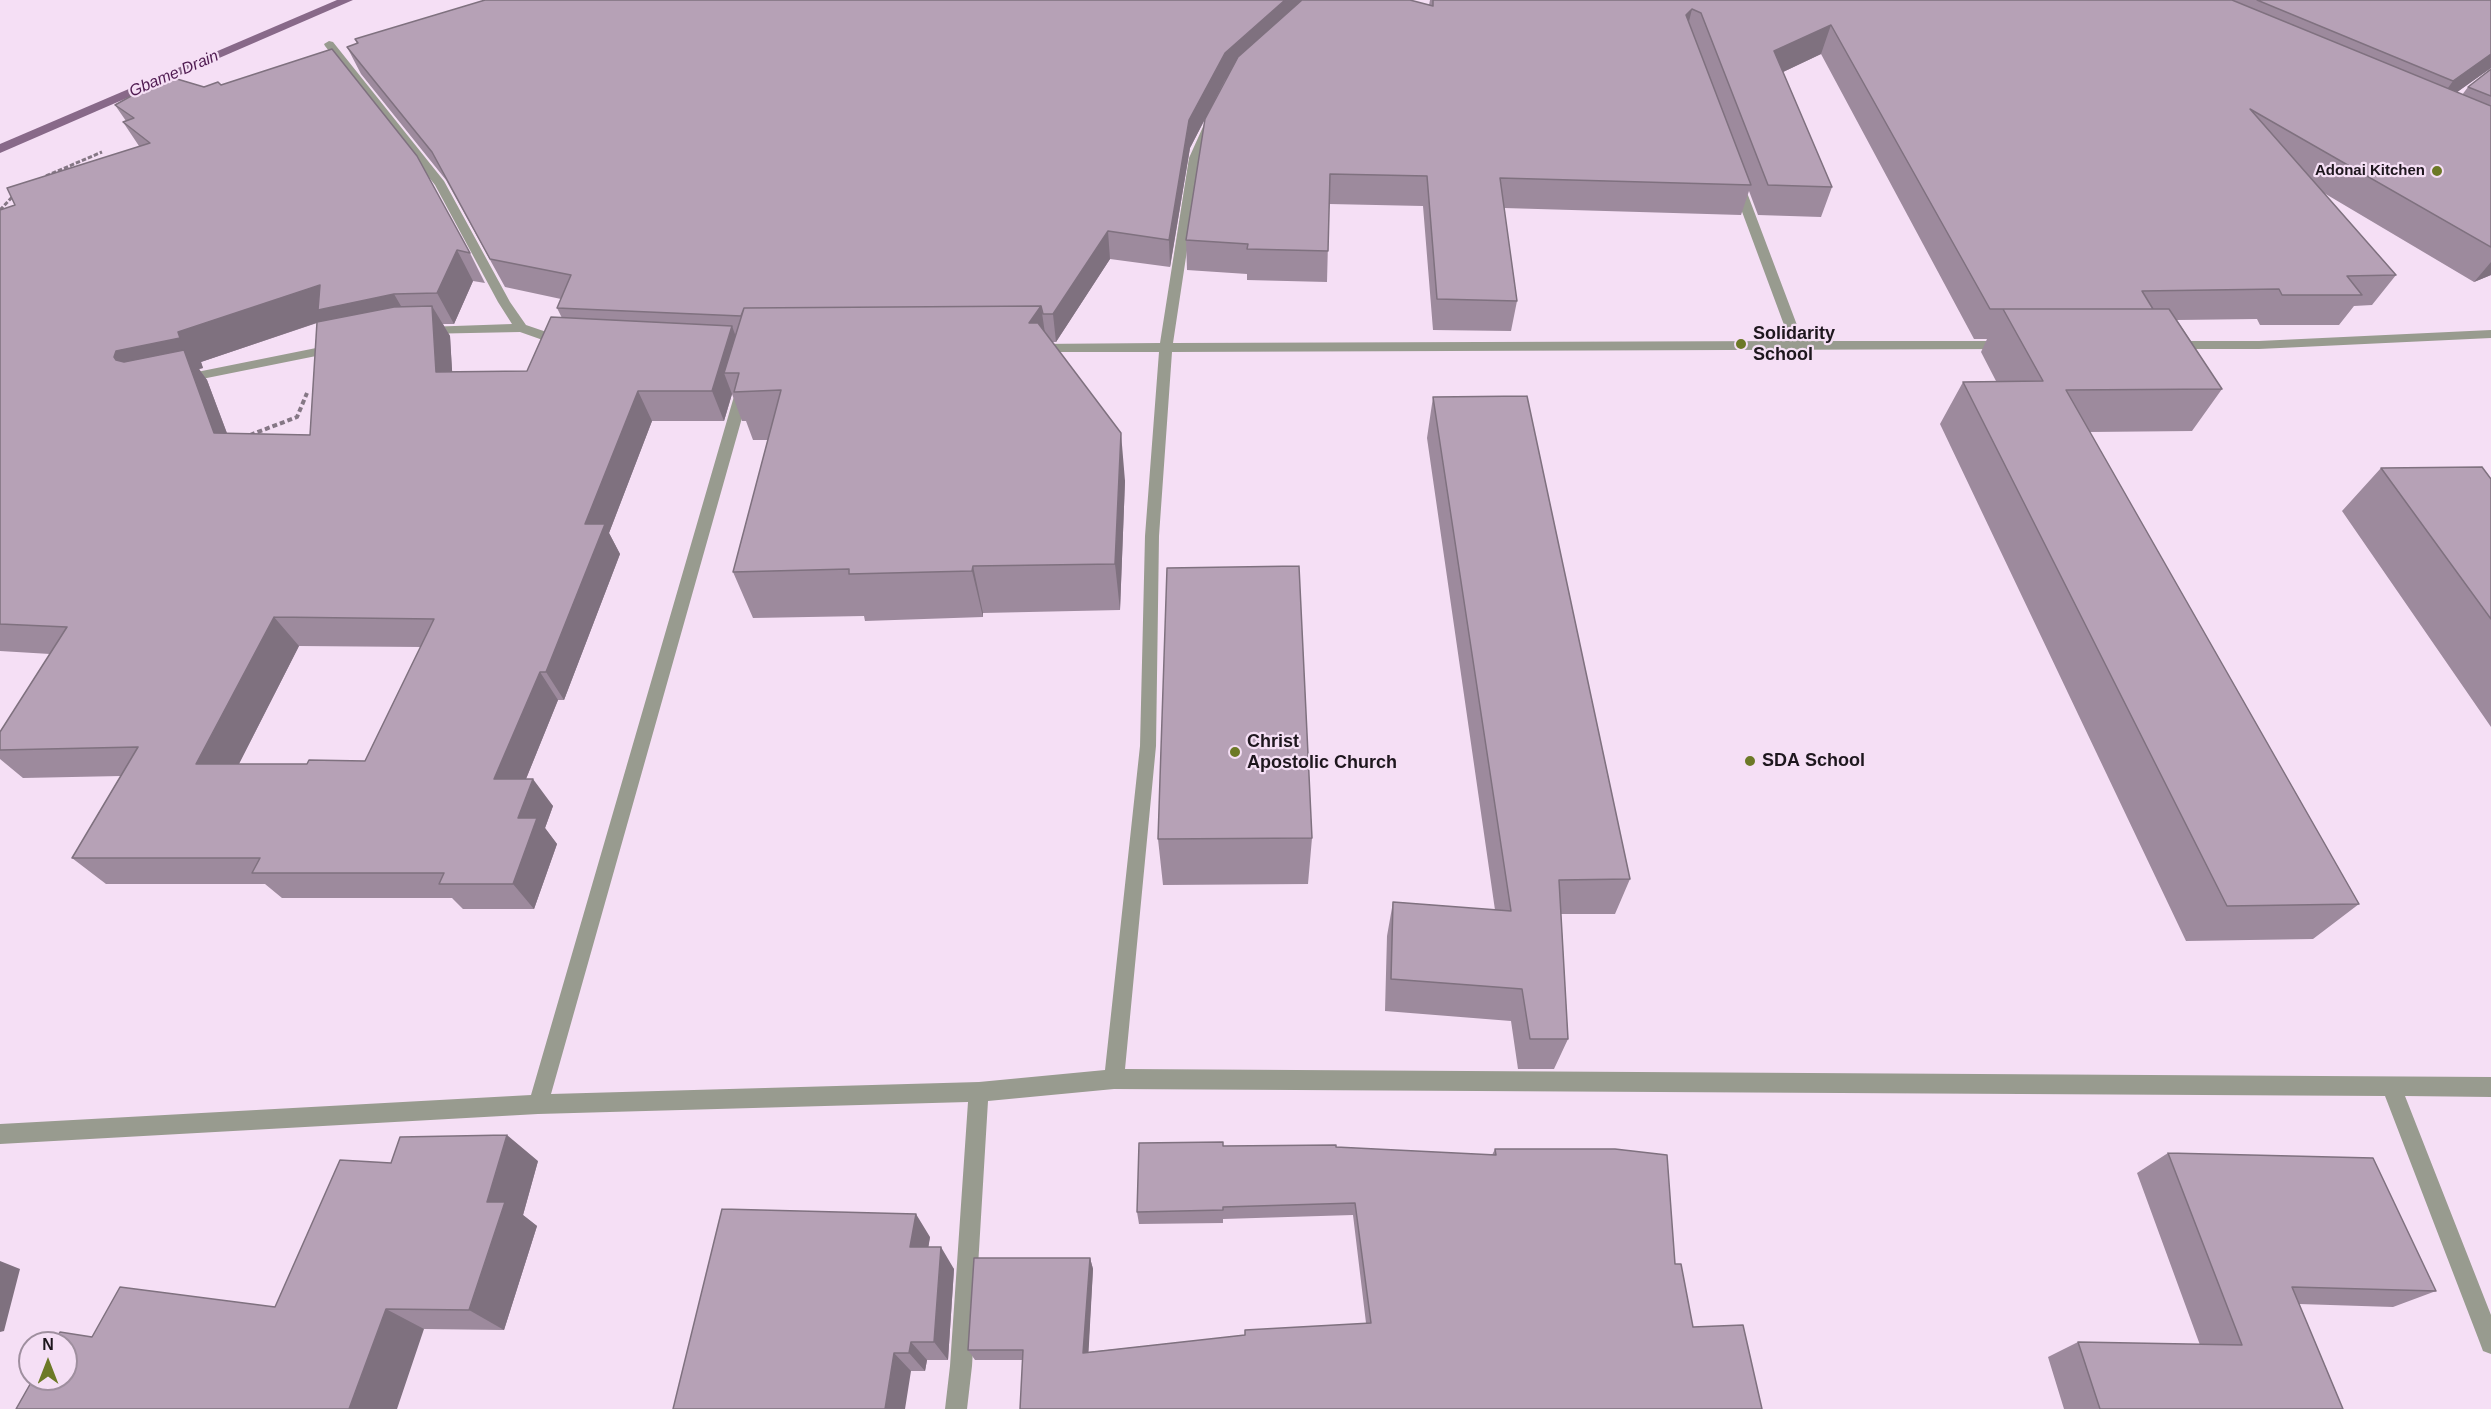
<!DOCTYPE html>
<html>
<head>
<meta charset="utf-8">
<style>
  body { margin:0 }
  #map { position:relative; width:2491px; height:1409px; overflow:hidden; background:#f5dff5; font-family:Arial,sans-serif }
  canvas { display:block }
  .north { position:absolute; left:18px; top:1331px; width:60px; height:60px; box-sizing:border-box; background:#f5dff5; border:2px solid #9f8f9f; border-radius:50%; rotate:0deg; font-size:16px; font-weight:700; line-height:24px; text-align:center; color:#1e171e }
  .north::after { content:''; display:block; margin:auto; width:21px; height:27px; background:#6c7926; clip-path:polygon(50% 0,100% 100%,50% 72%,0 100%) }
</style>
</head>
<body>
<div id="map">
<canvas width="2491" height="1409"></canvas>
<div class="north">N</div>
</div>
<script>
const g = document.querySelector('canvas').getContext('2d');
g.lineJoin = 'round';
const poly = rows => new Path2D(rows.map(r => 'M' + r).join(''));
function fillPath(path, color) { g.fillStyle = color; g.fill(path, 'evenodd'); }
function stroke(path, color, width, dash) { g.strokeStyle = color; g.lineWidth = width; g.lineCap = dash ? 'butt' : 'round'; g.setLineDash(dash || []); g.stroke(path); }
function write(font, color, halo, rows, align = 'center') {
  g.font = font + ' Arial,sans-serif'; g.lineWidth = 4.5; g.setLineDash([]); g.textBaseline = 'middle'; g.strokeStyle = halo; g.fillStyle = color; for (const [text, x, y, turn = 0] of rows) {
    g.save(); g.translate(x, y); g.rotate((+turn || 0) * Math.PI / 180); g.textAlign = isNaN(turn) ? turn : align; if (halo) g.strokeText(text, 0, 0); g.fillText(text, 0, 0); g.restore();
  }
}
const stream = poly([
  [337,0,353,0,0,153,0,144,337,0]
]);
const pathFar1 = poly([
  [46,176,102,152],
  [0,210,14,195]
]);
const path = poly([
  [250,435,297,417,307,393]
]);
const minor = poly([
  [329,41,333,42,444,181,510,302,526,325,567,339,569,342,567,345,557,345,520,332,421,334,419,331,426,327,512,324,498,302,435,185,325,46,324,44,329,41],
  [1212,117,1218,120,1201,158,1173,343,1790,341,1731,182,1737,178,1743,182,1803,341,2004,341,2011,345,2004,349,1172,352,1159,536,1156,746,1125,1069,2491,1077,2491,1097,2405,1096,2491,1315,2491,1354,2483,1351,2480,1343,2385,1096,1114,1089,988,1101,972,1366,967,1409,945,1409,950,1366,968,1102,538,1114,0,1144,0,1124,531,1095,737,386,744,382,751,386,551,1094,979,1082,1105,1070,1140,746,1145,536,1159,352,1034,352,1027,348,1034,344,1160,343,1189,158,1206,120,1212,117],
  [2491,330,2491,338,2259,349,2171,349,2164,345,2171,341,2259,341,2491,330],
  [336,344,341,345,343,348,341,351,182,383,175,379,182,375,336,344]
]);
const wall = poly([
  [1430,0,2491,0,2491,68,2457,92,2462,95,2468,87,2491,69,2491,275,2474,282,2324,193,2396,275,2372,305,2354,306,2339,325,2260,325,2257,319,2177,320,2222,389,2192,431,2089,432,2359,904,2313,939,2186,941,1940,424,1963,382,1996,381,1981,352,1987,339,1974,339,1821,54,1783,72,1832,187,1821,217,1758,215,1749,191,1741,215,1504,208,1517,301,1511,331,1433,330,1423,206,1329,204,1327,282,1247,280,1247,274,1187,270,1186,240,1226,79,1190,148,1170,267,1110,259,1056,342,1051,342,1125,481,1120,610,983,613,983,617,865,621,864,616,753,618,733,572,768,440,753,440,746,421,742,421,732,394,724,421,652,421,609,533,620,554,564,700,558,700,526,779,553,806,545,828,557,844,534,909,463,909,452,898,282,898,265,884,106,884,72,858,121,776,23,778,0,759,0,732,50,654,0,651,0,210,15,205,139,146,123,122,126,121,115,105,204,87,221,85,470,253,485,283,473,281,454,324,443,324,450,336,452,372,527,371,562,318,557,308,561,299,505,287,446,180,361,74,347,47,357,44,355,39,1429,5],
  [317,323,310,435,227,433,207,380,199,369,203,368,201,362],
  [299,646,421,647,365,761,307,764,239,764],
  [1433,397,1630,879,1615,914,1561,914,1568,1039,1554,1069,1518,1069,1511,1021,1385,1011,1387,936,1393,902,1495,910,1427,438],
  [2381,468,2491,479,2491,727,2342,511],
  [1312,838,1308,884,1163,885,1158,839],
  [1223,1146,1336,1147,1492,1155,1495,1149,1675,1264,1693,1327,1762,1409,1020,1409,1023,1360,975,1360,968,1350,1090,1258,1093,1269,1088,1352,1366,1323,1353,1215,1223,1219,1223,1223,1139,1224,1137,1212],
  [2168,1153,2436,1291,2393,1307,2299,1304,2343,1409,2064,1409,2048,1357,2078,1342,2200,1345,2137,1173],
  [538,1161,523,1215,537,1226,504,1330,424,1329,92,1337,275,1307],
  [930,1237,928,1247,954,1269,948,1360,927,1360,925,1371,911,1371,673,1409]
]);
const shadedWall = poly([
  [1285,0,1310,0,1310,4,1225,80,1190,148,1170,267,1169,240,1189,120,1225,53],
  [1692,9,1685,38,1686,15],
  [1831,25,1821,54,1764,81,1774,51],
  [2491,54,2491,68,2432,110,2453,81],
  [1108,231,1110,259,1056,342,1053,314],
  [457,250,473,281,454,324,437,293],
  [2491,262,2491,275,2474,282],
  [320,285,394,294,412,325,338,340,325,320,201,362,203,368,199,369,207,380,238,463,139,387,114,357,116,351],
  [432,306,450,336,454,402,436,372],
  [1041,306,1048,354,1029,323],
  [732,326,743,356,724,373,732,394,724,421,712,391],
  [638,391,652,421,609,533,620,554,564,700,546,672,585,524],
  [1121,433,1125,481,1120,610,1115,564],
  [973,566,983,613,983,617,972,571],
  [274,617,299,646,225,791,196,764],
  [540,672,558,700,515,806,494,779],
  [533,779,553,806,545,828,557,844,534,909,513,884,518,818],
  [507,1135,538,1161,523,1215,537,1226,504,1330,469,1310,487,1202],
  [916,1214,930,1237,925,1269,910,1247],
  [941,1247,954,1269,948,1360,934,1342],
  [1090,1258,1093,1269,1088,1362,1083,1353],
  [0,1261,20,1269,4,1331,0,1332],
  [386,1309,424,1329,397,1409,349,1409],
  [911,1342,927,1360,925,1371,909,1353],
  [894,1353,911,1371,905,1409,885,1409]
]);
const building = poly([
  [485,0,1285,0,1225,53,1189,120,1169,240,1108,231,1053,314,1043,314,1041,306,744,308,741,316,557,308,571,275,490,259,432,152,347,47,358,43,355,39,485,0],
  [1302,0,1410,0,1433,6,1433,0,2232,0,2491,106,2491,247,2250,109,2396,275,2347,276,2362,295,2282,295,2279,289,2142,291,2153,309,1990,309,1831,25,1774,51,1832,187,1768,185,1701,13,1692,9,1686,15,1751,185,1500,178,1517,301,1437,299,1427,176,1330,174,1328,251,1247,249,1248,244,1186,240,1205,119,1238,57,1302,0],
  [2257,0,2491,0,2491,54,2453,81,2257,0],
  [332,49,417,156,470,253,457,250,437,293,394,294,318,310,320,285,178,332,180,338,116,351,114,357,116,360,124,362,184,350,214,433,310,435,317,322,394,307,432,306,436,372,527,371,551,317,732,326,712,391,638,391,585,524,605,524,546,672,540,672,494,779,533,779,518,818,537,818,513,884,439,884,444,873,252,873,260,858,72,858,138,747,0,750,0,732,67,627,0,624,0,210,15,205,7,188,150,143,123,122,134,118,115,105,167,76,204,87,218,82,221,85,332,49],
  [274,617,434,619,365,761,309,760,307,764,196,764,274,617],
  [2491,69,2491,96,2468,87,2491,69],
  [1041,306,1029,323,1038,323,1121,433,1115,564,973,566,972,571,849,574,849,569,733,572,781,390,734,392,739,373,724,373,744,308,1041,306],
  [2003,309,2169,309,2222,389,2066,390,2359,904,2227,906,1963,382,2043,381,2003,309],
  [1527,396,1630,879,1559,880,1568,1039,1530,1039,1522,989,1391,979,1393,902,1511,911,1433,397,1527,396],
  [2482,467,2491,479,2491,619,2381,468,2482,467],
  [1299,566,1312,838,1158,839,1167,568,1299,566],
  [507,1135,487,1202,505,1202,469,1310,386,1309,349,1409,16,1409,33,1379,66,1379,66,1343,54,1343,60,1332,92,1337,120,1287,275,1307,340,1160,391,1163,400,1137,507,1135],
  [1223,1142,1223,1146,1336,1145,1336,1147,1496,1155,1495,1149,1615,1149,1667,1155,1675,1264,1681,1264,1693,1327,1743,1325,1762,1409,1020,1409,1023,1350,968,1350,974,1258,1090,1258,1083,1353,1245,1335,1245,1330,1371,1323,1355,1203,1223,1207,1223,1210,1137,1212,1139,1143,1223,1142],
  [2168,1153,2373,1158,2436,1291,2292,1287,2343,1409,2100,1409,2078,1342,2242,1345,2168,1153],
  [722,1209,916,1214,910,1247,941,1247,934,1342,911,1342,909,1353,894,1353,885,1409,673,1409,722,1209]
]);
const markers = [
  [2437,171,6,"#6c7926"],
  [1741,344,6,"#6c7926"],
  [1235,752,6,"#6c7926"],
  [1750,761,6,"#6c7926"]
];
const farPoinames = [
  ["Adonai Kitchen",2425,171]
];
const farWaternames = [
  ["Gbame Drain",174,74,-23]
];
const poiNames = [
  ["Solidarity",1753,334],
  ["School",1753,355],
  ["Christ",1247,742],
  ["Apostolic Church",1247,763],
  ["SDA School",1762,761]
];
fillPath(stream, '#886989');
stroke(pathFar1, '#857785', 3, [4.5, 2]);
stroke(path, '#857785', 4, [5, 3]);
fillPath(minor, '#989b8f');
fillPath(wall, '#9d8a9d');
fillPath(shadedWall, '#7f717f');
fillPath(building, '#b6a1b6');
stroke(building, '#7f717f', 1.5);
for (const [x, y, r, color] of markers) { const dot = new Path2D(); dot.arc(x, y, r, 0, 2 * Math.PI); g.fillStyle = color; g.fill(dot); stroke(dot, '#f5dff5', 2); }
write('bold 15px', '#1e171e', '#f5dff5', farPoinames, 'right');
write('italic 16px', '#4e1a50', '#f5dff5', farWaternames);
write('bold 18px', '#1e171e', '#f5dff5', poiNames, 'left');
</script>
</body>
</html>
